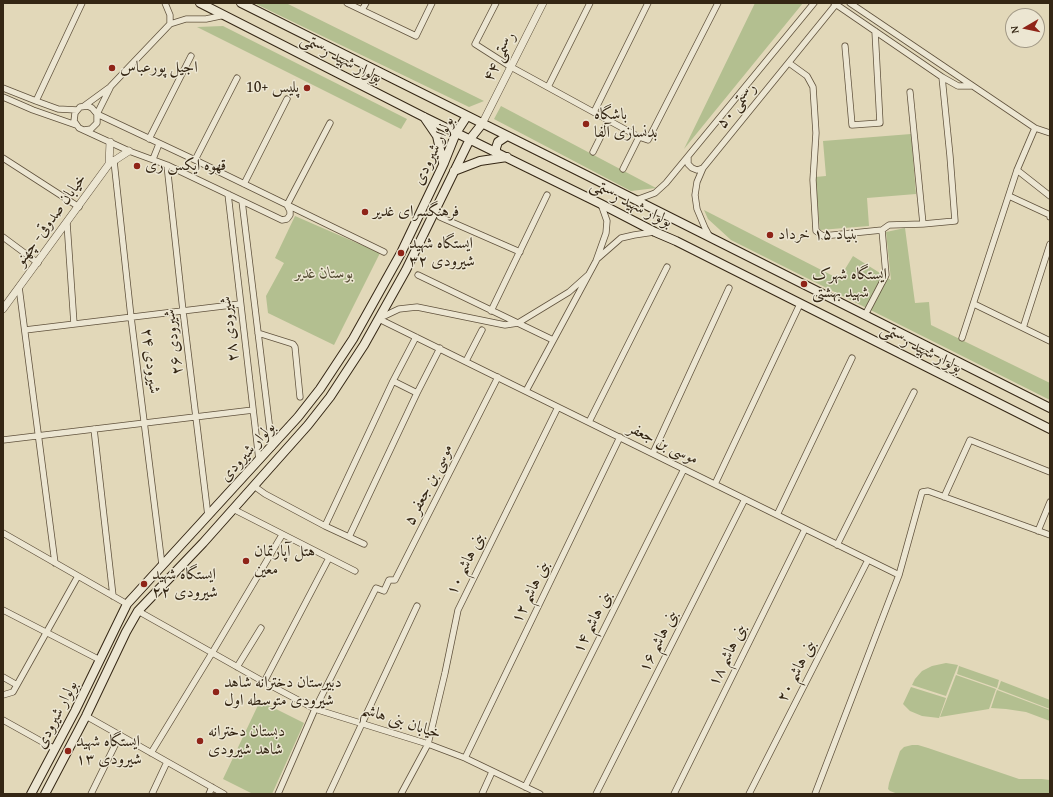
<!DOCTYPE html>
<html>
<head>
<meta charset="utf-8">
<style>
  body { margin:0 }
  #map { position:relative; width:1053px; height:797px; overflow:hidden; background:#e2d8b9; font-family:"Gentium Book Plus",serif }
  canvas { display:block }
  .frame { position:absolute; inset:0; border:4px solid #342614; pointer-events:none }
  .north { position:absolute; left:1005px; top:8px; width:40px; height:40px; box-sizing:border-box; background:#ece6d2; border:1px solid #a29986; border-radius:50%; rotate:261deg; font-size:11px; font-weight:700; line-height:16px; text-align:center; color:#342614 }
  .north::after { content:''; display:block; margin:auto; width:14px; height:18px; background:#8f2418; clip-path:polygon(50% 0,100% 100%,50% 72%,0 100%) }
</style>
</head>
<body>
<div id="map">
<canvas width="1053" height="797"></canvas>
<div class="frame"></div>
<div class="north">N</div>
</div>
<script>
const g = document.querySelector('canvas').getContext('2d');
g.lineJoin = 'round';
function fillPath(path, color) { g.fillStyle = color; g.fill(path, 'evenodd'); }
const poly = rows => new Path2D(rows.map(r => 'M' + r).join(''));
function stroke(path, color, width, dash) { g.strokeStyle = color; g.lineWidth = width; g.lineCap = dash ? 'butt' : 'round'; g.setLineDash(dash || []); g.stroke(path); }
function write(font, color, halo, rows, align = 'center') {
  g.font = font + ' "Gentium Book Plus",Amiri,serif'; g.lineWidth = 3; g.setLineDash([]); g.textBaseline = 'middle'; g.strokeStyle = halo; g.fillStyle = color; for (const [text, x, y, turn = 0] of rows) {
    g.save(); g.translate(x, y); g.rotate((+turn || 0) * Math.PI / 180); g.textAlign = isNaN(turn) ? turn : align; if (halo) g.strokeText(text, 0, 0); g.fillText(text, 0, 0); g.restore();
  }
}
const green = poly([
  [254,3,286,3,484,101,469,107],
  [755,3,803,3,684,149],
  [223,26,407,119,401,129,197,27],
  [501,106,656,188,631,191,494,119],
  [911,134,916,194,867,198,869,226,820,230,815,177,826,176,823,141],
  [704,210,839,279,853,256,891,280,886,232,905,228,915,303,929,302,931,325,1050,383,1050,400,731,240,708,219],
  [295,216,380,253,334,345,268,313,266,296,284,263,275,258],
  [946,663,958,665,946,696,912,685,915,679,922,671,932,666],
  [959,666,999,680,997,688,957,674],
  [956,675,996,689,989,709,940,717],
  [1001,681,1050,700,1050,709,998,689],
  [911,687,946,698,939,718,922,716,910,711,903,704],
  [997,690,1050,710,1050,721,1026,712,1006,709,991,708],
  [260,701,304,723,272,794,253,794,223,779],
  [912,745,918,745,928,748,1019,779,1042,779,1050,780,1050,794,898,794,890,791,888,789,889,783,900,751,904,747]
]);
const minor = poly([
  [165,3,170,15,170,24,186,19,206,19,225,15],
  [347,3,416,36,432,3],
  [496,3,475,44,511,67,639,137,648,140,718,3],
  [834,3,942,77,958,86,972,86],
  [850,3,1035,128,1050,133],
  [362,10,366,3],
  [845,46,852,125,880,123,875,31],
  [789,63,807,76,813,87,816,133,813,180,816,231,823,236,882,230,886,275,865,315],
  [548,87,590,3],
  [3,88,36,101,58,109,77,110],
  [910,92,923,224],
  [3,97,33,110,76,125],
  [36,101,82,3],
  [84,106,110,87,170,24],
  [594,112,648,3],
  [84,130,91,129,97,123,97,114,110,88],
  [149,139,191,56],
  [593,152,609,120],
  [3,158,79,207],
  [688,158,688,164,692,168,697,170,703,168],
  [153,159,159,144],
  [195,160,237,78],
  [114,161,131,317,162,565],
  [167,165,183,311,208,516],
  [623,169,639,137],
  [1017,170,1050,196],
  [244,184,287,99],
  [228,194,259,460],
  [1009,196,1050,215,1050,217],
  [636,200,655,193,666,183,814,3],
  [242,201,272,447],
  [287,205,290,211,290,215,287,219,282,220,167,165,129,151,79,128,74,121,75,113,80,107,88,106,92,108,97,114,195,160,384,252],
  [287,205,330,123],
  [440,217,520,252],
  [67,223,74,324],
  [882,230,889,225,923,224,955,221,950,156,942,77],
  [3,237,38,263],
  [710,237,705,228,697,209,695,195,697,182,703,168,837,3],
  [597,259,621,238,634,235,654,232],
  [418,275,553,340],
  [19,287,55,563],
  [974,304,1050,341],
  [491,311,547,195],
  [380,318,399,309,417,307,505,325,518,323,569,292,588,275],
  [379,319,899,575],
  [1023,328,1050,244],
  [25,330,240,304],
  [258,333,293,344,295,347,300,397],
  [962,338,1017,170,1035,128],
  [466,361,482,330],
  [393,381,417,393],
  [526,391,596,261,606,233,607,221,601,204],
  [589,422,667,267],
  [94,429,113,596],
  [3,440,253,410],
  [653,453,729,288],
  [715,484,800,304],
  [254,486,265,494,325,526,364,544],
  [944,497,970,440,1050,472],
  [233,509,355,571],
  [777,515,852,358],
  [325,526,393,381,416,337],
  [1038,531,1050,502],
  [3,533,127,604],
  [349,537,417,393,440,348],
  [837,545,914,392],
  [3,610,100,660],
  [138,611,264,682,315,709,428,744,465,758,540,794],
  [237,667,261,628],
  [3,677,17,685],
  [264,682,329,558],
  [3,695,13,692,78,576],
  [86,716,224,794],
  [3,720,55,749],
  [151,753,212,653,282,535],
  [465,758,620,437],
  [525,787,684,469],
  [91,794,120,735],
  [152,794,167,762],
  [209,794,212,787],
  [278,794,315,709,376,588,384,591,389,580,395,580,498,377],
  [329,794,417,606],
  [401,794,428,744,445,673,458,610,558,407],
  [482,794,492,772],
  [596,794,745,499],
  [674,794,805,529],
  [749,794,868,560],
  [815,794,899,575,922,492,928,491,1050,535]
]);
const tertiary = poly([
  [482,124,543,3],
  [109,164,129,151],
  [3,309,109,164,110,142]
]);
const secondary = poly([
  [200,3,424,117,601,204,655,232,676,241,1050,429],
  [241,3,580,172,1050,408],
  [356,82,362,82,367,79,370,73,368,67],
  [424,117,437,136,443,163],
  [496,152,496,148,498,142,507,136],
  [454,171,480,161,507,157],
  [31,794,75,711,127,604,298,417,320,389,353,339,401,253,444,163,456,133,467,116],
  [45,794,86,716,126,632,138,611,203,543,308,425,330,397,364,345,406,270,470,139,482,124]
]);
const markers = [
  [112,68,4,"#8f2418"],
  [307,88,4,"#8f2418"],
  [586,124,4,"#8f2418"],
  [137,166,4,"#8f2418"],
  [365,212,4,"#8f2418"],
  [770,235,4,"#8f2418"],
  [401,253,4,"#8f2418"],
  [804,284,4,"#8f2418"],
  [246,561,4,"#8f2418"],
  [144,584,4,"#8f2418"],
  [216,692,4,"#8f2418"],
  [200,741,4,"#8f2418"],
  [68,751,4,"#8f2418"]
];
const streetNames = [
  ["رستمی ۴۴",500,57,-63],
  ["بولوار شهید رستمی",341,59,27],
  ["رستمی ۵۰",737,106,-51],
  ["بولوار شیرودی",434,151,-64],
  ["بولوار شهید رستمی",631,204,26],
  ["خیابان صدوقی- چهنو",51,220,-54],
  ["شیرودی ۲۸",230,329,-97],
  ["شیرودی ۲۶",174,342,-97],
  ["بولوار شهید رستمی",921,349,27],
  ["شیرودی ۲۴",150,361,83],
  ["موسی بن جعفر",663,444,26],
  ["بولوار شیرودی",248,452,-48],
  ["موسی بن جعفر ۵",429,485,-63],
  ["بنی هاشم ۱۰",466,564,-64],
  ["بنی هاشم ۱۲",531,592,-64],
  ["بنی هاشم ۱۴",593,622,-63],
  ["بنی هاشم ۱۶",659,641,-63],
  ["بنی هاشم ۱۸",728,655,-64],
  ["بنی هاشم ۲۰",797,671,-63],
  ["بولوار شیرودی",57,715,-63],
  ["خیابان بنی هاشم",401,722,18]
];
const poiNames = [
  ["اجیل پورعباس",120,68],
  ["پلیس +10",299,88,"right"],
  ["باشگاه",594,115],
  ["بدنسازی آلفا",594,133],
  ["قهوه ایکس ری",145,166],
  ["فرهنگسرای غدیر",373,212],
  ["بنیاد ۱۵ خرداد",778,235],
  ["ایستگاه شهید",409,244],
  ["شیرودی ۳۲",409,262],
  ["ایستگاه شهرک",812,275],
  ["شهید بهشتی",812,293],
  ["هتل آپارتمان",254,552],
  ["معین",254,570],
  ["ایستگاه شهید",152,575],
  ["شیرودی ۲۲",152,593],
  ["دبیرستان دخترانه شاهد",224,683],
  ["شیرودی متوسطه اول",224,701],
  ["دبستان دخترانه",208,732],
  ["شاهد شیرودی",208,750],
  ["ایستگاه شهید",76,742],
  ["شیرودی ۱۳",76,760]
];
const parkNames = [
  ["بوستان غدیر",324,274]
];
fillPath(green, '#b3bf90');
stroke(minor, '#60523d', 7);
stroke(tertiary, '#60523d', 8);
stroke(secondary, '#342614', 10);
stroke(minor, '#ece6d2', 5.5);
stroke(tertiary, '#ece6d2', 7);
stroke(secondary, '#ece6d2', 8);
for (const [x, y, r, color] of markers) { const dot = new Path2D(); dot.arc(x, y, r, 0, 2 * Math.PI); g.fillStyle = color; g.fill(dot); stroke(dot, '#ece6d2', 1.5); }
write('16px', '#342614', '#ece6d2', streetNames);
write('16px', '#342614', '#ece6d2', poiNames, 'left');
write('italic 16px', '#544c33', '#ece6d2', parkNames);
</script>
</body>
</html>
